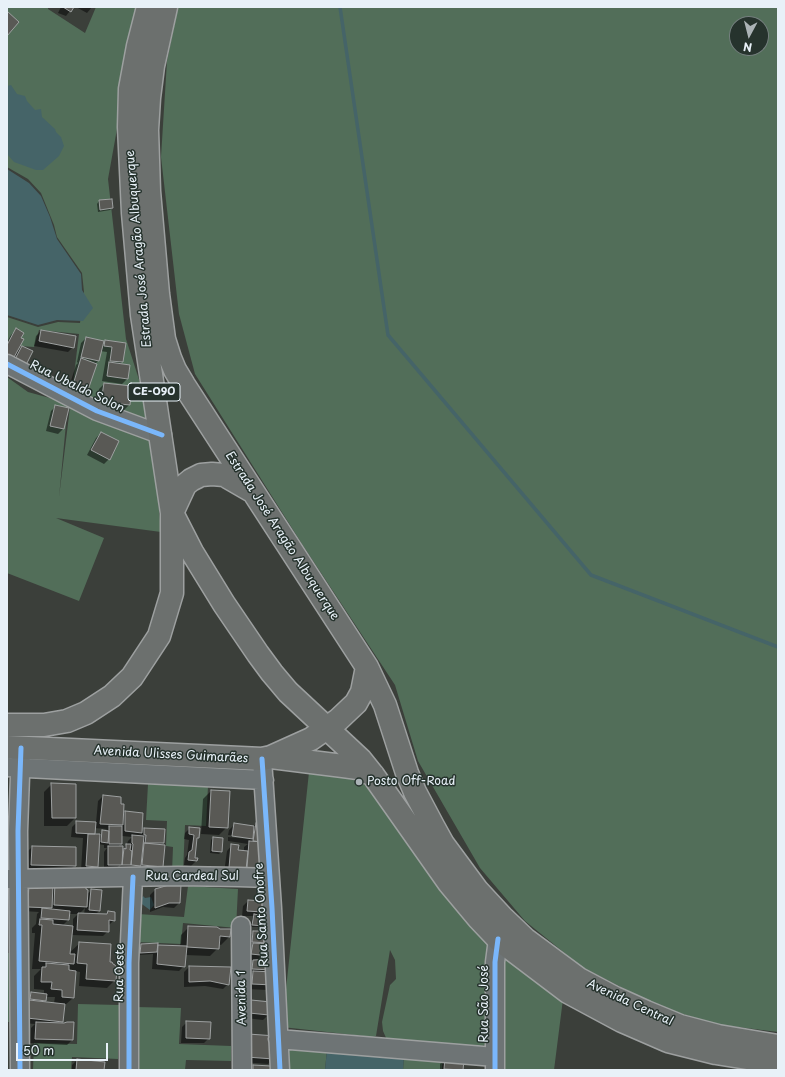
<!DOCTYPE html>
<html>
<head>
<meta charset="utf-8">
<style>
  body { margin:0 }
  #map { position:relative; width:785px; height:1077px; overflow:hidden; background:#3b3f3a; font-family:"Playpen Sans",sans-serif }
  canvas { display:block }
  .frame { position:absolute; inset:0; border:8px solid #e8f1f8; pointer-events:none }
  .north { position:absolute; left:729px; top:16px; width:40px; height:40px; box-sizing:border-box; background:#26332d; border:1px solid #747f7e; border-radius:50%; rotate:187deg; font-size:11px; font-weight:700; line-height:16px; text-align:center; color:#e8f1f8 }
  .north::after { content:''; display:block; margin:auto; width:14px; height:18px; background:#abb3b6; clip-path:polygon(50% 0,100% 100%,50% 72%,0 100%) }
  .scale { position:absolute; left:16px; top:1043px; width:92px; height:18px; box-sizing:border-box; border:2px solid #e8f1f8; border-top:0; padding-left:5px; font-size:12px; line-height:14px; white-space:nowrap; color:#e8f1f8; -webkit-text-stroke:3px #26332d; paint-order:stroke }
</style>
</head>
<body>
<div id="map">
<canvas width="785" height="1077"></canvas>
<div class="frame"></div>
<div class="north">N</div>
<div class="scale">50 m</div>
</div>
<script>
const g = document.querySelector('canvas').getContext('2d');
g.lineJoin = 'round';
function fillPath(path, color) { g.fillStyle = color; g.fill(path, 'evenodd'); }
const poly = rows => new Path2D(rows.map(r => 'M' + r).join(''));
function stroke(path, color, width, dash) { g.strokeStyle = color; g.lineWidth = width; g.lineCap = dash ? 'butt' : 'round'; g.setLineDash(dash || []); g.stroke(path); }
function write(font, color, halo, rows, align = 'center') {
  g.font = font + ' "Playpen Sans",sans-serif'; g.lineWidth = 3; g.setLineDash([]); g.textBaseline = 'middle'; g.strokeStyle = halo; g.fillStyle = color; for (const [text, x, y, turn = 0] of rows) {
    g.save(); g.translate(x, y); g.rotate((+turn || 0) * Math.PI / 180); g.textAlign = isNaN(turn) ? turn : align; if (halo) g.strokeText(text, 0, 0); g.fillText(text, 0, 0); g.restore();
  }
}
const green = poly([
  [7,7,48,7,48,9,85,33,96,7,139,7,108,179,126,339,151,417,161,532,56,518,104,538,79,601,7,573,7,377,28,392,68,403,59,497,79,334,39,330,34,347,7,345,7,317,38,327,58,322,80,323,84,292,82,273,57,237,54,225,41,193,28,179,7,167],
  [178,7,778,7,778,1032,714,1024,658,1006,582,967,525,921,480,868,418,761,395,685,302,544,195,374,179,314,161,157,167,61],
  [737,24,761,24,761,48,737,48],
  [309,772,354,777,368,787,488,940,488,1039,485,1045,473,1049,387,1040,383,1031,382,1022,390,985,396,979,395,960,390,950,376,1036,372,1037,282,1027],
  [148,784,208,786,206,826,185,825,183,873,172,872,173,847,166,846,167,821,146,820],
  [188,886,238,889,236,928,183,923,181,944,136,942,138,914,184,917],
  [7,953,18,953,18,1022,7,1022],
  [501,958,515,962,563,999,554,1070,497,1070],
  [78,1004,119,1005,118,1059,72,1057,71,1070,33,1070,34,1043,77,1044],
  [135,1007,181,1008,179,1044,231,1046,231,1061,186,1060,185,1070,133,1070],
  [282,1036,443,1047,442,1070,403,1070,404,1055,327,1050,325,1070,283,1070]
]);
const water = poly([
  [11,85,17,94,25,96,27,101,35,110,41,109,42,117,55,129,56,132,61,137,64,146,59,156,43,170,36,170,14,162,7,154,7,86],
  [7,169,29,183,41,196,50,217,57,239,81,274,82,290,93,308,83,321,57,320,38,325,7,315],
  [143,896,145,898,151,897,154,905,150,910,139,902],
  [327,1050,404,1055,403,1070,325,1070]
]);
const shadow = poly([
  [61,7,73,7,66,16,58,13],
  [76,7,92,7,87,13],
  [99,201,112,208,110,210,98,212,97,204],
  [16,330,20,338,16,352,22,347,26,364,7,365,7,342,11,335],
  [41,331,73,347,68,352,34,346,36,336],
  [86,338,102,345,106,341,125,344,122,362,120,364,127,379,122,384,102,381,107,352,100,351,98,361,95,364,88,389,82,394,68,390,76,365,78,363,77,362,81,343],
  [104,384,129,405,124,410,97,406,99,389],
  [56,406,67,408,63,429,58,434,46,431,51,411],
  [101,433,109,459,104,464,87,455,96,438],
  [52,784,75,818,67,826,44,826,44,792],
  [211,791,227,827,219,835,201,834,203,799],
  [103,796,120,805,123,812,142,814,141,833,144,829,164,830,163,843,160,846,162,866,157,871,127,870,127,867,120,867,121,864,115,869,104,869,104,852,107,848,104,848,104,845,98,844,97,866,92,871,81,871,83,838,71,837,72,827,77,822,96,823,98,801],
  [94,828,107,829,105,831,102,831,100,835,94,835],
  [122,836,132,837,128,841,127,844,121,852,118,847,121,843],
  [256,824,263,868,224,873,227,851,232,845,237,851,244,852,244,847,248,844,228,841,228,837,249,839,249,837,228,835,229,830,234,825,254,826],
  [190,828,198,838,196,840,194,859,196,861,191,866,184,865,185,858,187,855,189,840,184,839,185,833],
  [213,838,221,852,219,854,210,853,211,840],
  [32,847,75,865,67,873,24,872,24,855],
  [30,883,85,890,87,894,92,890,99,911,95,915,105,915,108,912,114,920,109,925,108,931,103,936,71,935,69,953,80,943,109,963,115,980,107,988,79,986,80,972,75,971,73,998,64,1006,62,1021,60,1024,72,1040,67,1045,30,1043,31,1028,35,1024,23,1023,24,1006,29,1002,29,995,32,993,44,994,44,990,34,989,34,976,41,969,32,969,35,933,32,933,32,928,36,924,37,914,39,912,23,911,24,907,47,908,47,906,24,905,24,889],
  [85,908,84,914,79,914],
  [69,914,78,914,73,919,73,927,62,926,68,920],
  [45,997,55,997,54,1003,43,1002,45,1000],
  [155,890,179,903,174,908,163,907,150,912,150,895],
  [248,901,262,912,258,916,263,925,261,927,250,927,253,916,242,916,243,906],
  [189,927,229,937,221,945,218,944,218,948,210,956,185,955,184,966,179,971,152,969,153,954,138,955,139,948,141,945,156,949,159,946,180,947,181,935],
  [254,932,267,932,269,956,264,960,272,985,267,990,247,989,249,977,251,974,248,974,249,966,255,960,247,959,248,950,250,947,247,947,248,937],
  [189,967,228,984,223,989,205,986,184,987,184,972],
  [251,1001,268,1015,263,1020,245,1018,246,1006],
  [187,1022,209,1038,204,1043,181,1043,182,1027],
  [243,1040,273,1059,268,1064,241,1062],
  [445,1059,463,1061,462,1070,440,1070,440,1064],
  [77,1060,103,1070,72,1070,72,1065]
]);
const stream = poly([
  [340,7,388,335,591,575,778,647]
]);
const building = poly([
  [63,7,74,7,71,12,63,7],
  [7,11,19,22,7,36,7,11],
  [112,199,113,208,100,210,99,200,112,199],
  [16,328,24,333,21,338,24,339,12,361,7,358,7,345,16,328],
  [41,330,76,336,74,348,39,341,41,330],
  [86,337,104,341,99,361,81,357,86,337],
  [105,340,126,343,123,362,110,361,112,347,104,346,105,340],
  [22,346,33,351,26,365,15,359,22,346],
  [81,358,97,364,88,390,73,385,81,358],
  [109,362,130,365,128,379,107,376,109,362],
  [104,383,132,386,130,405,101,402,104,383],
  [55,405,69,408,64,429,50,426,55,405],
  [101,432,119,441,110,460,91,450,101,432],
  [51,783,76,784,76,818,52,818,51,783],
  [211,790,230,791,228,828,209,827,211,790],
  [103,795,121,797,121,804,124,804,123,825,100,824,103,795],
  [125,811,143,813,142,833,125,831,125,811],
  [76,821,96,822,95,834,76,833,76,821],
  [234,823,254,826,253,839,232,836,234,823],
  [256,823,263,824,261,842,253,841,256,823],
  [109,826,122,826,122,844,109,844,109,826],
  [189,827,200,828,199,838,197,838,195,858,198,858,197,861,188,860,189,852,192,850,194,835,189,834,189,827],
  [144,828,165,829,164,843,145,843,146,835,144,835,144,828],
  [102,830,109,831,108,843,101,842,102,830],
  [88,834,100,834,98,867,86,866,88,834],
  [132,835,144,836,141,866,131,865,133,844,132,843,132,835],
  [213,837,223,838,222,852,212,851,213,837],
  [249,841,266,842,264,869,247,868,249,841],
  [144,843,165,845,163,867,142,865,144,843],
  [126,844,131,844,130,850,132,851,131,865,122,865,124,848,126,849,126,844],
  [231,844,239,845,238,850,248,851,246,870,229,868,231,844],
  [32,846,76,847,76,866,31,865,32,846],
  [108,846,123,846,122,865,108,865,108,846],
  [29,882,53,884,52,908,28,907,29,882],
  [55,882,86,883,86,889,88,890,87,907,54,905,55,882],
  [169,885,181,885,180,903,169,903,155,908,155,889,169,885],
  [91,889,102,890,100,911,89,910,91,889],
  [248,900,264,901,263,912,247,911,248,900],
  [42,908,70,911,69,920,41,918,42,908],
  [108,911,115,912,115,921,109,920,109,932,77,930,78,913,107,914,108,911],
  [254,914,264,916,264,926,252,925,254,914],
  [40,919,53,920,53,924,73,926,70,954,75,954,74,964,39,961,42,925,39,925,40,919],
  [188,926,217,927,220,929,231,929,230,937,220,936,219,949,187,947,188,926],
  [253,931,268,931,268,943,252,942,253,931],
  [79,942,111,944,110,962,112,962,113,964,115,965,117,969,116,981,86,979,87,964,77,963,79,942],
  [158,943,157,952,140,953,141,944,158,943],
  [253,943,270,944,270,956,251,954,253,943],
  [158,945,187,946,185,967,157,964,158,945],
  [271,959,272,970,252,969,253,960,271,959],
  [46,963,69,965,69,970,76,971,74,998,62,997,62,990,51,989,52,982,41,982,42,967,46,967,46,963],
  [189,966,231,967,229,985,210,981,189,982,189,966],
  [253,971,273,972,273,985,252,984,253,971],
  [31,992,47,994,46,1001,30,999,31,992],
  [29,1000,65,1004,63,1022,27,1018,29,1000],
  [251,1000,271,1002,269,1015,249,1013,251,1000],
  [186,1021,211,1022,210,1039,186,1038,186,1021],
  [36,1022,64,1023,67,1022,74,1022,73,1040,35,1039,36,1022],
  [248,1034,276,1036,274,1059,246,1057,248,1034],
  [445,1058,464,1060,463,1070,444,1069,445,1058],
  [77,1059,105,1062,104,1070,76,1070,77,1059],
  [253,1065,271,1066,274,1070,253,1070,253,1065]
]);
const minor = poly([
  [7,364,97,411,162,435],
  [262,759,272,908,280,1070],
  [7,767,264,780],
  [7,879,178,876,239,877,270,878],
  [241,926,242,1070],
  [278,1039,495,1057],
  [20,1070,18,831,21,748],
  [129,1070,129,963,133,877],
  [495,1070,495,962,498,939]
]);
const major = poly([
  [148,7,138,46,130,89,129,127,133,213,142,315,172,513,192,552,224,604,258,654,272,673,288,692,361,760,373,775,449,883,479,919,498,939,568,992,622,1021,668,1041,716,1053,778,1063],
  [166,7,153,66,149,98,147,130,149,191,158,294,164,339,170,358,175,370,184,385,367,667,385,705,407,773,415,792,433,826,443,844,477,890,502,917,525,939,579,979,615,998,646,1012,680,1026,718,1036,778,1046],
  [7,725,44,725,67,721,86,713,112,696,132,677,159,636,172,593,172,513,185,485,191,480,201,475,212,474,224,475,250,490],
  [7,747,262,759,271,757,311,739,338,720,356,703,362,692,367,667],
  [271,757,343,766,358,768,373,775]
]);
const cycleway = poly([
  [7,364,97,411,162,435],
  [262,759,272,908,280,1070],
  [20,1070,18,831,21,748],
  [129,1070,129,963,133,877],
  [495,1070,495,962,498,939]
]);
const markers = [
  [359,782,4,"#abb3b6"]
];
const shields = [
  [154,392,52]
];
const shieldNames = [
  ["CE-090",154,392]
];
const streetNames = [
  ["Estrada José Aragão Albuquerque",139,249,-95],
  ["Rua Ubaldo Solon",77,387,26],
  ["Estrada José Aragão Albuquerque",282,536,57],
  ["Avenida Ulisses Guimarães",171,755,3],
  ["Rua Cardeal Sul",192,877],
  ["Rua Santo Onofre",262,915,-93],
  ["Rua Oeste",120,973,-89],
  ["Avenida 1",242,998,-91],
  ["Avenida Central",630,1003,25],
  ["Rua São José",485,1004,-90]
];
const poiNames = [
  ["Posto Off-Road",367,782]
];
fillPath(green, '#526e59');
fillPath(water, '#456468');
fillPath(shadow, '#0007');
stroke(stream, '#456468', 3.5);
fillPath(building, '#595955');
stroke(building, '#9da0a0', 1);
stroke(minor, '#9da0a0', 21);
stroke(major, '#9da0a0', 25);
stroke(minor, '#6e7475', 18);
stroke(major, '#6c706e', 22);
stroke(cycleway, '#7ab7fb', 5);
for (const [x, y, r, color] of markers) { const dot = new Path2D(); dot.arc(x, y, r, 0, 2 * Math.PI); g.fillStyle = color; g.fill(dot); stroke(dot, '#26332d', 1.5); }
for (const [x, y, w] of shields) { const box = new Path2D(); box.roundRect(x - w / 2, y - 9, w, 18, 3); g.fillStyle = '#26332d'; g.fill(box); stroke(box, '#e8f1f8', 1); }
write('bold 11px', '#e8f1f8', null, shieldNames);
write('12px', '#e8f1f8', '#26332d', streetNames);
write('12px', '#e8f1f8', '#26332d', poiNames, 'left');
</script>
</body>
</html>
